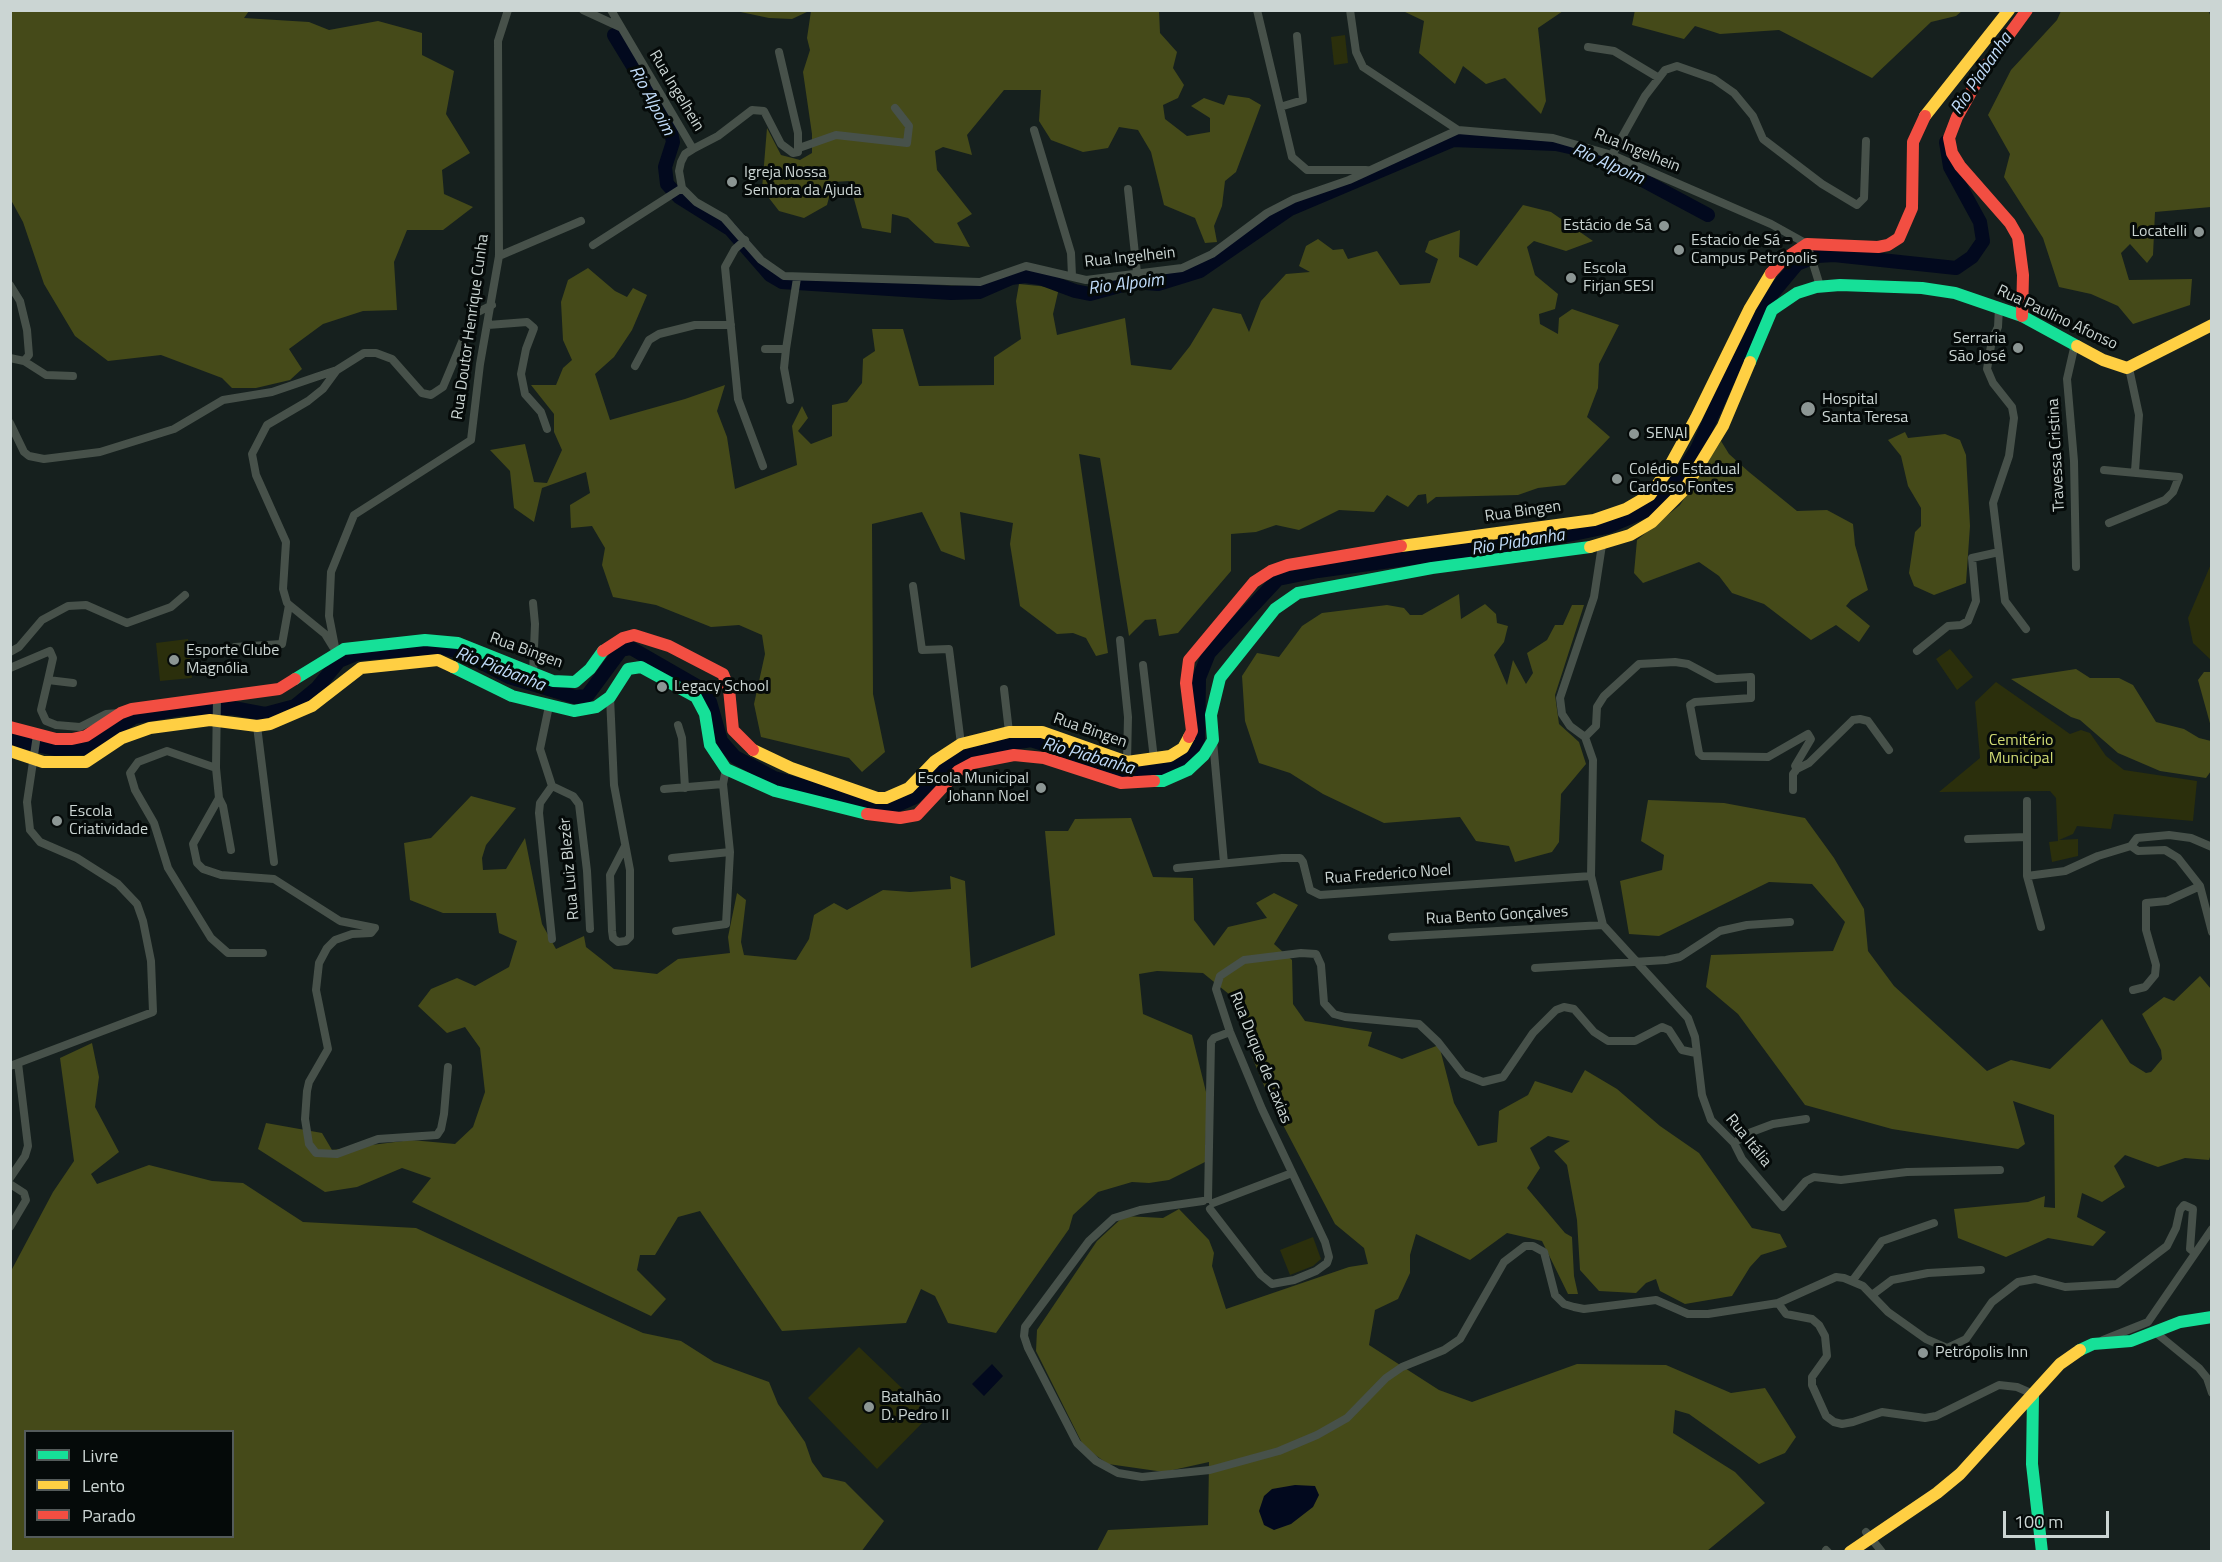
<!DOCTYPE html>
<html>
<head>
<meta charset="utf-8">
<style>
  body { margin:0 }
  #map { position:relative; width:2222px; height:1562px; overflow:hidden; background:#16201e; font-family:"Titillium Web",sans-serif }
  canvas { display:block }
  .frame { position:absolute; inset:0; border:12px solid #cbd5d3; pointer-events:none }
  .legend { position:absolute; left:24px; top:1430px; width:210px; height:108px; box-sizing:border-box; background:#050a09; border:2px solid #545b5a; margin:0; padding:8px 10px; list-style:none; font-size:18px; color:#cbd5d3 }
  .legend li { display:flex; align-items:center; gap:12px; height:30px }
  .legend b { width:30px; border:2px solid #545b5a }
  .scale { position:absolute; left:2003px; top:1511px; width:106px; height:27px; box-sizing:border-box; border:3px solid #cbd5d3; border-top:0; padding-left:8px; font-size:18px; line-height:21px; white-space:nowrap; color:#cbd5d3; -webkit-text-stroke:4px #050a09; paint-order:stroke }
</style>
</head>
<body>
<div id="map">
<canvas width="2222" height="1562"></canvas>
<div class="frame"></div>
<ul class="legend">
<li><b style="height:8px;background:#16e098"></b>Livre</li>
<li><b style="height:8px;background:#ffcf43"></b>Lento</li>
<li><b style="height:8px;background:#f24e42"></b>Parado</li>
</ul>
<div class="scale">100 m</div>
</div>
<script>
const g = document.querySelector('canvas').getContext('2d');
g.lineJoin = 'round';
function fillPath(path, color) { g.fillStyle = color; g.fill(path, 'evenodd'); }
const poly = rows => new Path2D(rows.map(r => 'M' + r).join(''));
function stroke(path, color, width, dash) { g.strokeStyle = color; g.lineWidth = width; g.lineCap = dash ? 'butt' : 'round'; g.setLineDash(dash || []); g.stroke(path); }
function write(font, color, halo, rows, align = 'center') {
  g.font = font + ' "Titillium Web",sans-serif'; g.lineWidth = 6; g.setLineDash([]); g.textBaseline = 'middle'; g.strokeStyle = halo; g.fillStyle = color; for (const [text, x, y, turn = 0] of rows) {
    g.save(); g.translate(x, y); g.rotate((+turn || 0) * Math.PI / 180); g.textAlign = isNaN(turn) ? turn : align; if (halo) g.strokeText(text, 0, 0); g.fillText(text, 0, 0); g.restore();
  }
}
const green = poly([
  [1345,35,1348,63,1334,65,1331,37],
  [2211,564,2211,660,2193,643,2188,618],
  [188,639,192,678,160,681,156,643],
  [1950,649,1973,677,1957,690,1936,659],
  [1996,682,2070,734,2081,730,2090,733,2106,756,2124,770,2197,781,2193,821,2114,814,2111,829,2077,826,2073,834,2059,840,2078,839,2078,856,2052,862,2049,842,2058,841,2056,798,2050,791,1939,792,1980,758,1975,702],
  [1313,1237,1321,1259,1313,1266,1290,1275,1280,1250],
  [859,1347,930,1415,877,1469,808,1398]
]);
const forest = poly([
  [1635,10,1962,10,1962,11,1956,16,1931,22,1872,78,1779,30,1720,34,1695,26,1684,39,1632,25],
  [10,11,249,11,244,18,309,22,329,30,378,21,422,33,422,55,454,71,446,114,470,153,442,170,444,194,473,207,443,230,407,230,394,262,397,310,363,311,323,324,289,349,302,369,290,380,256,388,232,388,222,378,161,355,108,361,75,336,44,284,23,222,11,200],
  [736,11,809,11,792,19,769,18],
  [811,11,1159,11,1160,33,1177,52,1173,68,1184,85,1178,98,1163,105,1165,119,1187,136,1210,132,1210,118,1191,106,1204,98,1224,105,1228,95,1249,98,1261,105,1236,172,1225,181,1222,206,1214,226,1217,242,1205,243,1195,218,1164,205,1151,152,1138,130,1119,127,1108,148,1083,152,1051,140,1039,121,1041,90,1004,90,967,135,972,155,943,147,935,151,937,170,972,214,957,223,970,247,935,243,908,218,892,214,891,233,862,228,849,181,833,182,827,205,804,218,779,211,762,189,767,128,781,155,800,160,812,153,812,134,803,72,810,50,807,38],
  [1403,11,1563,11,1538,28,1546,101,1541,114,1505,78,1486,84,1463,66,1455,84,1419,53,1424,21],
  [2061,11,2208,10,2211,17,2211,207,2155,212,2153,255,2147,263,2130,244,2121,253,2129,280,2192,279,2190,305,2133,324,2118,306,2091,294,2059,287,2043,238,2004,177,2010,154,1988,115,2011,70,2057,20],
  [1523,205,1551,212,1593,241,1566,251,1534,241,1527,247,1535,275,1558,294,1555,309,1539,314,1540,324,1558,334,1559,318,1572,309,1619,325,1599,364,1598,388,1587,417,1610,437,1565,485,1538,488,1518,495,1436,497,1427,504,1426,494,1418,495,1408,507,1387,495,1374,512,1339,510,1299,530,1276,525,1256,532,1231,534,1231,571,1178,633,1159,636,1156,619,1145,620,1129,636,1100,458,1079,454,1108,653,1096,656,1086,638,1073,633,1057,634,1020,606,1010,544,1013,523,960,512,965,560,941,551,922,512,872,524,873,694,885,752,862,772,849,758,761,737,754,704,765,654,762,635,739,625,711,627,656,605,613,597,602,565,605,548,592,526,571,528,570,505,590,493,586,472,542,488,534,522,514,508,510,471,490,450,525,444,534,482,547,483,562,450,554,432,554,414,531,385,556,385,563,368,572,360,563,340,561,302,568,280,588,268,615,291,627,297,633,288,647,295,632,330,614,357,595,374,610,420,685,399,725,385,717,411,727,437,735,489,797,465,792,426,802,406,808,418,798,431,811,444,832,436,832,405,847,402,862,383,863,359,875,351,872,329,903,329,919,386,994,385,994,357,1021,339,1016,301,1019,284,1059,288,1053,314,1057,335,1125,318,1131,365,1171,370,1190,346,1213,308,1241,314,1249,332,1261,301,1286,274,1310,272,1299,266,1306,246,1318,239,1333,250,1343,249,1348,259,1377,251,1400,285,1430,283,1438,259,1425,252,1429,241,1460,230,1459,257,1477,266],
  [1905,432,1908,438,1945,434,1960,440,1966,455,1970,526,1966,583,1934,595,1914,586,1909,573,1915,532,1921,526,1921,508,1908,486,1901,456,1888,440],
  [1721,441,1729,454,1749,472,1797,511,1827,510,1853,524,1855,545,1868,590,1851,600,1846,606,1870,626,1859,642,1836,625,1811,640,1764,604,1732,593,1719,576,1699,562,1643,583,1634,573,1637,540,1680,505],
  [1459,594,1461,619,1485,604,1496,614,1497,623,1508,626,1504,642,1494,655,1507,685,1513,660,1526,684,1533,673,1527,653,1547,640,1555,625,1563,625,1572,605,1584,605,1555,695,1559,724,1579,742,1586,764,1561,794,1559,842,1552,852,1515,862,1509,846,1476,841,1460,817,1384,823,1323,794,1290,773,1259,763,1245,721,1242,676,1257,653,1279,657,1302,626,1322,613,1387,605,1404,608,1410,615,1422,615],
  [2076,669,2090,678,2119,678,2133,685,2156,722,2184,729,2199,738,2211,741,2211,771,2206,778,2160,771,2118,753,2080,720,2071,717,2011,679],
  [2204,672,2211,672,2211,727,2198,680],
  [471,796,516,808,486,845,482,858,483,870,506,869,525,838,542,924,556,949,584,936,586,947,614,969,657,974,678,959,730,953,728,937,737,893,746,900,741,942,744,955,796,960,809,939,814,915,834,903,847,910,883,890,910,892,951,889,950,876,965,881,971,968,1055,935,1045,831,1068,831,1075,819,1131,818,1153,877,1193,878,1194,920,1214,946,1228,927,1267,918,1256,903,1274,893,1298,905,1274,944,1292,960,1293,1004,1305,1021,1372,1032,1368,1046,1402,1059,1439,1045,1454,1103,1478,1146,1497,1142,1499,1111,1528,1095,1535,1081,1572,1093,1585,1070,1617,1089,1660,1126,1699,1153,1752,1228,1780,1234,1787,1247,1761,1255,1750,1267,1732,1296,1685,1304,1660,1291,1656,1279,1646,1283,1636,1293,1599,1291,1580,1270,1577,1220,1567,1165,1554,1151,1570,1141,1548,1136,1530,1148,1540,1168,1527,1188,1565,1233,1572,1237,1574,1276,1578,1294,1568,1294,1542,1241,1507,1233,1470,1260,1416,1234,1410,1255,1410,1273,1398,1299,1375,1310,1369,1345,1439,1390,1472,1402,1577,1364,1666,1365,1731,1393,1765,1388,1796,1437,1785,1453,1759,1464,1689,1414,1675,1410,1673,1433,1735,1472,1765,1503,1707,1551,1097,1551,1108,1530,1208,1525,1209,1462,1164,1472,1108,1464,1084,1447,1036,1351,1037,1330,1097,1241,1124,1216,1163,1218,1179,1209,1209,1240,1214,1253,1212,1266,1226,1309,1349,1267,1368,1264,1364,1248,1335,1224,1271,1102,1252,1057,1248,1033,1230,995,1203,973,1157,971,1139,974,1143,1014,1192,1035,1207,1096,1205,1162,1169,1180,1149,1183,1132,1182,1098,1192,1073,1215,1069,1229,996,1333,948,1323,935,1296,921,1289,906,1323,782,1331,700,1211,678,1217,655,1255,640,1255,637,1270,666,1299,651,1316,412,1202,431,1178,402,1168,357,1187,325,1192,258,1149,266,1123,322,1133,332,1150,411,1140,455,1144,473,1127,485,1092,480,1048,465,1027,447,1033,418,1006,431,989,457,978,475,986,509,967,517,941,499,933,496,913,443,913,410,900,404,843,431,838],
  [1648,800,1724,803,1805,818,1834,858,1864,909,1868,951,1894,986,1987,1071,2011,1060,2050,1069,2102,1019,2130,1063,2146,1073,2151,1072,2162,1059,2161,1050,2142,1014,2164,997,2174,1001,2200,976,2211,989,2212,1151,2209,1160,2185,1158,2158,1167,2125,1155,2114,1166,2125,1187,2102,1202,2082,1193,2077,1217,2106,1232,2093,1246,2048,1238,2006,1257,1958,1238,1954,1209,2028,1202,2045,1196,2044,1207,2055,1208,2054,1115,2013,1101,2025,1144,2018,1149,1892,1129,1805,1105,1738,1014,1706,987,1711,955,1833,951,1845,922,1812,884,1769,882,1659,936,1629,934,1620,881,1662,870,1664,855,1641,841],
  [92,1043,99,1077,95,1107,119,1152,91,1174,97,1184,149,1165,212,1181,243,1183,303,1222,416,1228,643,1333,681,1341,714,1362,769,1382,778,1404,805,1442,812,1462,823,1477,845,1482,884,1521,861,1552,11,1551,11,1271,53,1192,74,1161,60,1058],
  [26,1432,232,1432,232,1536,26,1536]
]);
const water = poly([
  [992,1364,1003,1376,984,1396,972,1384],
  [1295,1485,1315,1486,1319,1495,1313,1507,1291,1524,1274,1530,1264,1525,1259,1511,1264,1496,1272,1489]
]);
const river = poly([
  [614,35,670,127,673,142,665,167,667,184,679,197,730,229,770,275,782,282,951,293,979,292,1011,278,1025,276,1040,278,1075,291,1090,294,1134,282,1158,284,1200,271,1290,209,1453,140,1556,144,1574,148,1609,162,1708,215],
  [10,739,55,749,86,748,134,717,180,709,233,708,265,714,295,706,317,688,339,661,356,654,440,647,463,653,509,677,575,697,587,696,621,650,631,648,697,686,710,702,721,741,735,757,774,778,879,807,897,805,915,797,949,762,983,748,1031,740,1133,773,1161,769,1187,758,1198,739,1199,678,1209,653,1278,579,1318,571,1549,539,1607,527,1652,508,1672,488,1697,449,1745,342,1772,294,1797,264,1817,256,1834,255,1956,268,1972,257,1983,241,1980,222,1950,167,1946,142]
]);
const street = poly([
  [583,10,620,27],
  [611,10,693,149,685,154,681,162,679,171,682,188,696,202,724,218,761,260,784,276,980,282,1026,266,1086,280,1182,268,1212,254,1267,213,1294,199,1349,180,1458,130,1553,138,1612,155,1771,224,1807,244,1820,286],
  [1257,10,1292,157,1307,170,1366,170],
  [1350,10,1356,52,1363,67,1458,130],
  [1588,47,1614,51,1659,78],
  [1280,107,1303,100,1297,36],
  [1034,130,1071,253,1072,276],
  [799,148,836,135,907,143,909,126,895,108],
  [693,149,718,136,752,110,764,111,781,144,793,153,798,152,798,133,779,52],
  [1612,155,1645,96,1665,70,1677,66,1714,79,1734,93,1753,116,1763,139,1822,184,1857,205,1864,198,1866,141],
  [1128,189,1137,273],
  [745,240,735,249,725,267,738,399,763,466],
  [593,245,682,188],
  [499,256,581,221],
  [10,285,20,301,27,330,29,355,24,361],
  [1999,307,1998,327,1992,340,1987,369,1993,383,2012,407,2014,418,2009,456,1993,503,2005,601,2026,629],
  [488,325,527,322,534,328,526,349,521,374,525,394,541,412,547,429],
  [2075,344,2067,379,2074,461,2076,567],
  [765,349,786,349,797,278],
  [786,349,784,368,790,400],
  [10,358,24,361,46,375,73,376],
  [635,366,649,340,659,334,695,325,731,325],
  [2129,368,2139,415,2135,471],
  [10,423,24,452,29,456,44,459,100,452,174,429,223,400,272,392,316,377,337,370,364,353,376,353,392,359,422,393,431,395,443,387,472,318,476,313,492,305],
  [2104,470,2179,477,2173,492,2165,500,2109,523],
  [1602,545,1594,597,1560,698,1562,714,1570,726,1585,737,1593,760,1591,876,1603,925,1688,1018,1695,1037,1702,1095,1711,1120,1734,1143,1742,1159,1783,1207,1806,1181,1814,1177,1841,1180,1907,1172,2000,1170],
  [913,586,922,650,949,649,961,744],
  [533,603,535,624,533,674],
  [1120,640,1128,717,1127,762],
  [235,647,282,644,289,605],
  [333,647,325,634,287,603,283,589,286,542,256,475,252,454,267,425,308,401,323,389,337,370],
  [1917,651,1948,626,1961,625,1968,621,1976,601,1972,558,1999,552],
  [10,652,19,647,42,620,68,606,86,605,127,623,171,607,185,595],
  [336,652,329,616,331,572,354,515,471,440,480,364,499,256,498,41,508,10],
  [1143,665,1154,759],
  [10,668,50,651,53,658,48,680,73,683],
  [48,680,41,710,46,721,56,725,80,727,106,714,119,713],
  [1004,689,1009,732],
  [217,696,216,768,219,798,193,844,197,863,203,869,221,875,274,879,340,921,375,928,371,933,352,934,335,940,327,948,319,963,316,990,328,1049,309,1082,307,1091,305,1119,309,1144,316,1153,337,1154,378,1139,437,1135,441,1129,444,1114,448,1067],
  [610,697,614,785,630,870,630,937,626,941,618,942,613,938,612,931,610,875,625,846],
  [549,706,540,749,552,786,540,803,539,813,552,939],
  [678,725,682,738,685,788],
  [257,726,274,862],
  [1585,737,1596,726,1597,707,1604,696,1639,664,1675,662,1688,664,1716,679,1751,677,1751,698,1695,702,1690,705,1699,753,1702,756,1768,757,1808,734,1811,739,1795,766,1797,769,1793,774,1793,790],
  [1213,741,1224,863],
  [216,768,167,751,138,762,130,773,135,790,154,823,168,868,211,938,228,953,263,953],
  [1797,769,1809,763,1853,720,1860,719,1868,721,1889,750],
  [552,786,573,796,579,804,587,871,590,929],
  [664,789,723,784],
  [219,798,223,806,231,850],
  [2027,801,2027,837],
  [1968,839,2027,837,2027,876,2041,927],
  [2131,846,2138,851,2165,850,2178,858,2200,886,2212,932],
  [2131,846,2137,838,2169,835,2191,838,2212,847],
  [672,858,730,852],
  [1177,868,1282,858,1300,858,1303,862,1310,890,1320,895,1591,876],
  [2027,876,2065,871,2098,856,2131,846],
  [676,931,726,924,730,852,723,784,726,769],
  [1392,937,1603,925],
  [1535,968,1666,960,1680,957,1720,931,1747,925,1790,922],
  [2133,990,2145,987,2155,975,2156,965,2146,930,2146,903,2167,901,2200,886],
  [10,1066,153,1012,151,961,143,921,137,904,118,884,77,858,40,842,30,830,27,802,37,735],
  [1734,1143,1749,1133,1773,1124,1806,1119],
  [10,1178,25,1156,28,1146,18,1063],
  [10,1184,24,1193,26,1200,10,1227],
  [1208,1199,1211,1042,1214,1038,1230,1032],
  [1203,1201,1140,1210,1114,1218,1089,1241,1025,1327,1024,1336,1028,1348,1077,1443,1096,1461,1118,1473,1142,1477,1210,1470,1279,1451,1317,1435,1347,1418,1386,1378,1402,1367,1444,1350,1460,1339,1504,1262,1525,1246,1533,1246,1544,1252,1555,1295,1564,1304,1574,1307,1584,1309,1656,1300,1688,1314,1708,1314,1778,1303,1836,1277,1844,1278,1863,1286,1888,1312,1926,1339,1947,1348,1966,1339,1992,1302,2018,1282,2035,1279,2065,1287,2117,1284,2167,1246,2176,1228,2180,1210,2184,1205,2193,1209,2190,1249,2195,1253],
  [1213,1203,1292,1173],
  [1210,1209,1261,1275,1272,1284,1294,1280,1316,1271,1327,1263,1329,1257,1325,1242,1262,1109,1230,1032,1216,989,1220,976,1244,960,1301,953,1316,954,1321,965,1324,1003,1334,1014,1345,1017,1419,1024,1438,1042,1463,1074,1483,1082,1503,1077,1533,1033,1556,1010,1564,1007,1574,1009,1594,1032,1608,1041,1635,1041,1662,1027,1669,1030,1682,1050,1696,1053],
  [1853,1280,1882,1241,1934,1223],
  [1872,1295,1892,1280,1928,1273,1981,1270],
  [1778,1303,1786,1314,1812,1319,1819,1325,1825,1336,1827,1356,1812,1377,1812,1385,1826,1416,1834,1422,1842,1424,1853,1422,1882,1412,1925,1418,1936,1416,1999,1385,2017,1387,2033,1394],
  [2155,1332,2199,1368,2207,1378,2212,1393],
  [2103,1340,2148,1322,2212,1229],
  [1866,1532,1882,1552],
  [1826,1550,1828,1552]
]);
const fast = poly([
  [1750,362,1772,310,1797,293,1816,287,1840,285,1922,288,1955,293,2022,316,2077,346],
  [453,667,512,696,574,711,596,707,610,697,628,669,641,667,696,697,705,714,710,745,726,769,775,791,867,814],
  [295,679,344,649,425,640,458,643,553,681,575,682,590,669,603,651],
  [1154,781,1163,781,1188,770,1204,755,1213,740,1211,715,1220,678,1275,609,1298,593,1432,568,1590,547],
  [2080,1350,2093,1344,2131,1341,2180,1322,2212,1317],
  [2033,1394,2032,1464,2042,1552]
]);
const slow = poly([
  [1925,116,2009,10],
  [2077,346,2103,360,2127,368,2212,325],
  [1401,546,1594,520,1626,509,1650,495,1667,471,1696,418,1750,308,1771,273],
  [1590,547,1630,535,1652,522,1684,490,1723,426,1750,362],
  [753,750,791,768,877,798,886,798,909,788,935,761,961,744,1009,732,1042,732,1127,762,1170,756,1183,748,1189,737],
  [10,751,43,762,86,762,122,738,150,728,210,720,257,726,270,724,312,706,361,668,438,660,453,667],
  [1850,1552,1937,1493,1960,1474,2060,1364,2080,1350]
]);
const jam = poly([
  [1771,273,1783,260,1807,244,1878,247,1888,245,1899,238,1912,208,1913,142,1925,116],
  [2022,316,2023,275,2018,237,2010,223,1960,166,1952,153,1949,138,1957,117,1984,69,2027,10],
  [603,651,623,638,634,635,669,646,723,674,729,689,733,730,753,750],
  [10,727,56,739,72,739,86,736,121,713,132,709,279,689,295,679],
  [1189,737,1192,731,1186,683,1189,660,1254,582,1271,571,1288,565,1401,546],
  [867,814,900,818,917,815,958,771,973,763,1014,755,1044,758,1121,783,1154,781]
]);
const markers = [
  [732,182,6,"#8c9694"],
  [1664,226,6,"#8c9694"],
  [2199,232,6,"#8c9694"],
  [1679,250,6,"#8c9694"],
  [1571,278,6,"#8c9694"],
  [2018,348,6,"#8c9694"],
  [1808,409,8,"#8c9694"],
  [1634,434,6,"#8c9694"],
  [1617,479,6,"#8c9694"],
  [174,660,6,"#8c9694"],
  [662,687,6,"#8c9694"],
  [1041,788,6,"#8c9694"],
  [57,821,6,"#8c9694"],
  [1923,1353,6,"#8c9694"],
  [869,1407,6,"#8c9694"]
];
const streetNames = [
  ["Rua Ingelhein",676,91,59],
  ["Rua Ingelhein",1637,151,22],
  ["Rua Ingelhein",1130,258,-6],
  ["Rua Paulino Afonso",2057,318,25],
  ["Rua Doutor Henrique Cunha",471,327,-82],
  ["Travessa Cristina",2057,455,-93],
  ["Rua Bingen",1523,512,-8],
  ["Rua Bingen",526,651,20],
  ["Rua Bingen",1090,731,19],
  ["Rua Luiz Blezêr",570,869,-95],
  ["Rua Frederico Noel",1388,875,-4],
  ["Rua Bento Gonçalves",1497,916,-3],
  ["Rua Duque de Caxias",1260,1058,68],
  ["Rua Itália",1748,1141,51]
];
const poiNames = [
  ["Igreja Nossa",744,173],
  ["Senhora da Ajuda",744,191],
  ["Estácio de Sá",1652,226,"right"],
  ["Locatelli",2187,232,"right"],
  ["Estacio de Sá -",1691,241],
  ["Campus Petrópolis",1691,259],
  ["Escola",1583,269],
  ["Firjan SESI",1583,287],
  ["Serraria",2006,339,"right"],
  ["São José",2006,357,"right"],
  ["Hospital",1822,400],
  ["Santa Teresa",1822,418],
  ["SENAI",1646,434],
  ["Colédio Estadual",1629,470],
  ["Cardoso Fontes",1629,488],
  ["Esporte Clube",186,651],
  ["Magnólia",186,669],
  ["Legacy School",674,687],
  ["Escola Municipal",1029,779,"right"],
  ["Johann Noel",1029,797,"right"],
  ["Escola",69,812],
  ["Criatividade",69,830],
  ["Petrópolis Inn",1935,1353],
  ["Batalhão",881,1398],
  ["D. Pedro II",881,1416]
];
const parkNames = [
  ["Cemitério",2021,741],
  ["Municipal",2021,759]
];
const waterNames = [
  ["Rio Piabanha",1982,74,-56],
  ["Rio Alpoim",651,101,62],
  ["Rio Alpoim",1608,165,24],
  ["Rio Alpoim",1126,285,-7],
  ["Rio Piabanha",1518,543,-9],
  ["Rio Piabanha",500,670,21],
  ["Rio Piabanha",1088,757,16]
];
fillPath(green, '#2b2f0c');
fillPath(forest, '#454a19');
fillPath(water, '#02091e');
stroke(river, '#02091e', 14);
stroke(street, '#47514a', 8);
stroke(fast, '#16e098', 12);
stroke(slow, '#ffcf43', 12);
stroke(jam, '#f24e42', 12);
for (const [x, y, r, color] of markers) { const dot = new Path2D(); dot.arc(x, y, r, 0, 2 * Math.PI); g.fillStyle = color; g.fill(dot); stroke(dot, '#050a09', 2); }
write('16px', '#cbd5d3', '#050a09', streetNames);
write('16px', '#cbd5d3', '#050a09', poiNames, 'left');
write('16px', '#d0da73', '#050a09', parkNames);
write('italic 18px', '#c1dcfa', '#050a09', waterNames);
</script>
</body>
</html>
